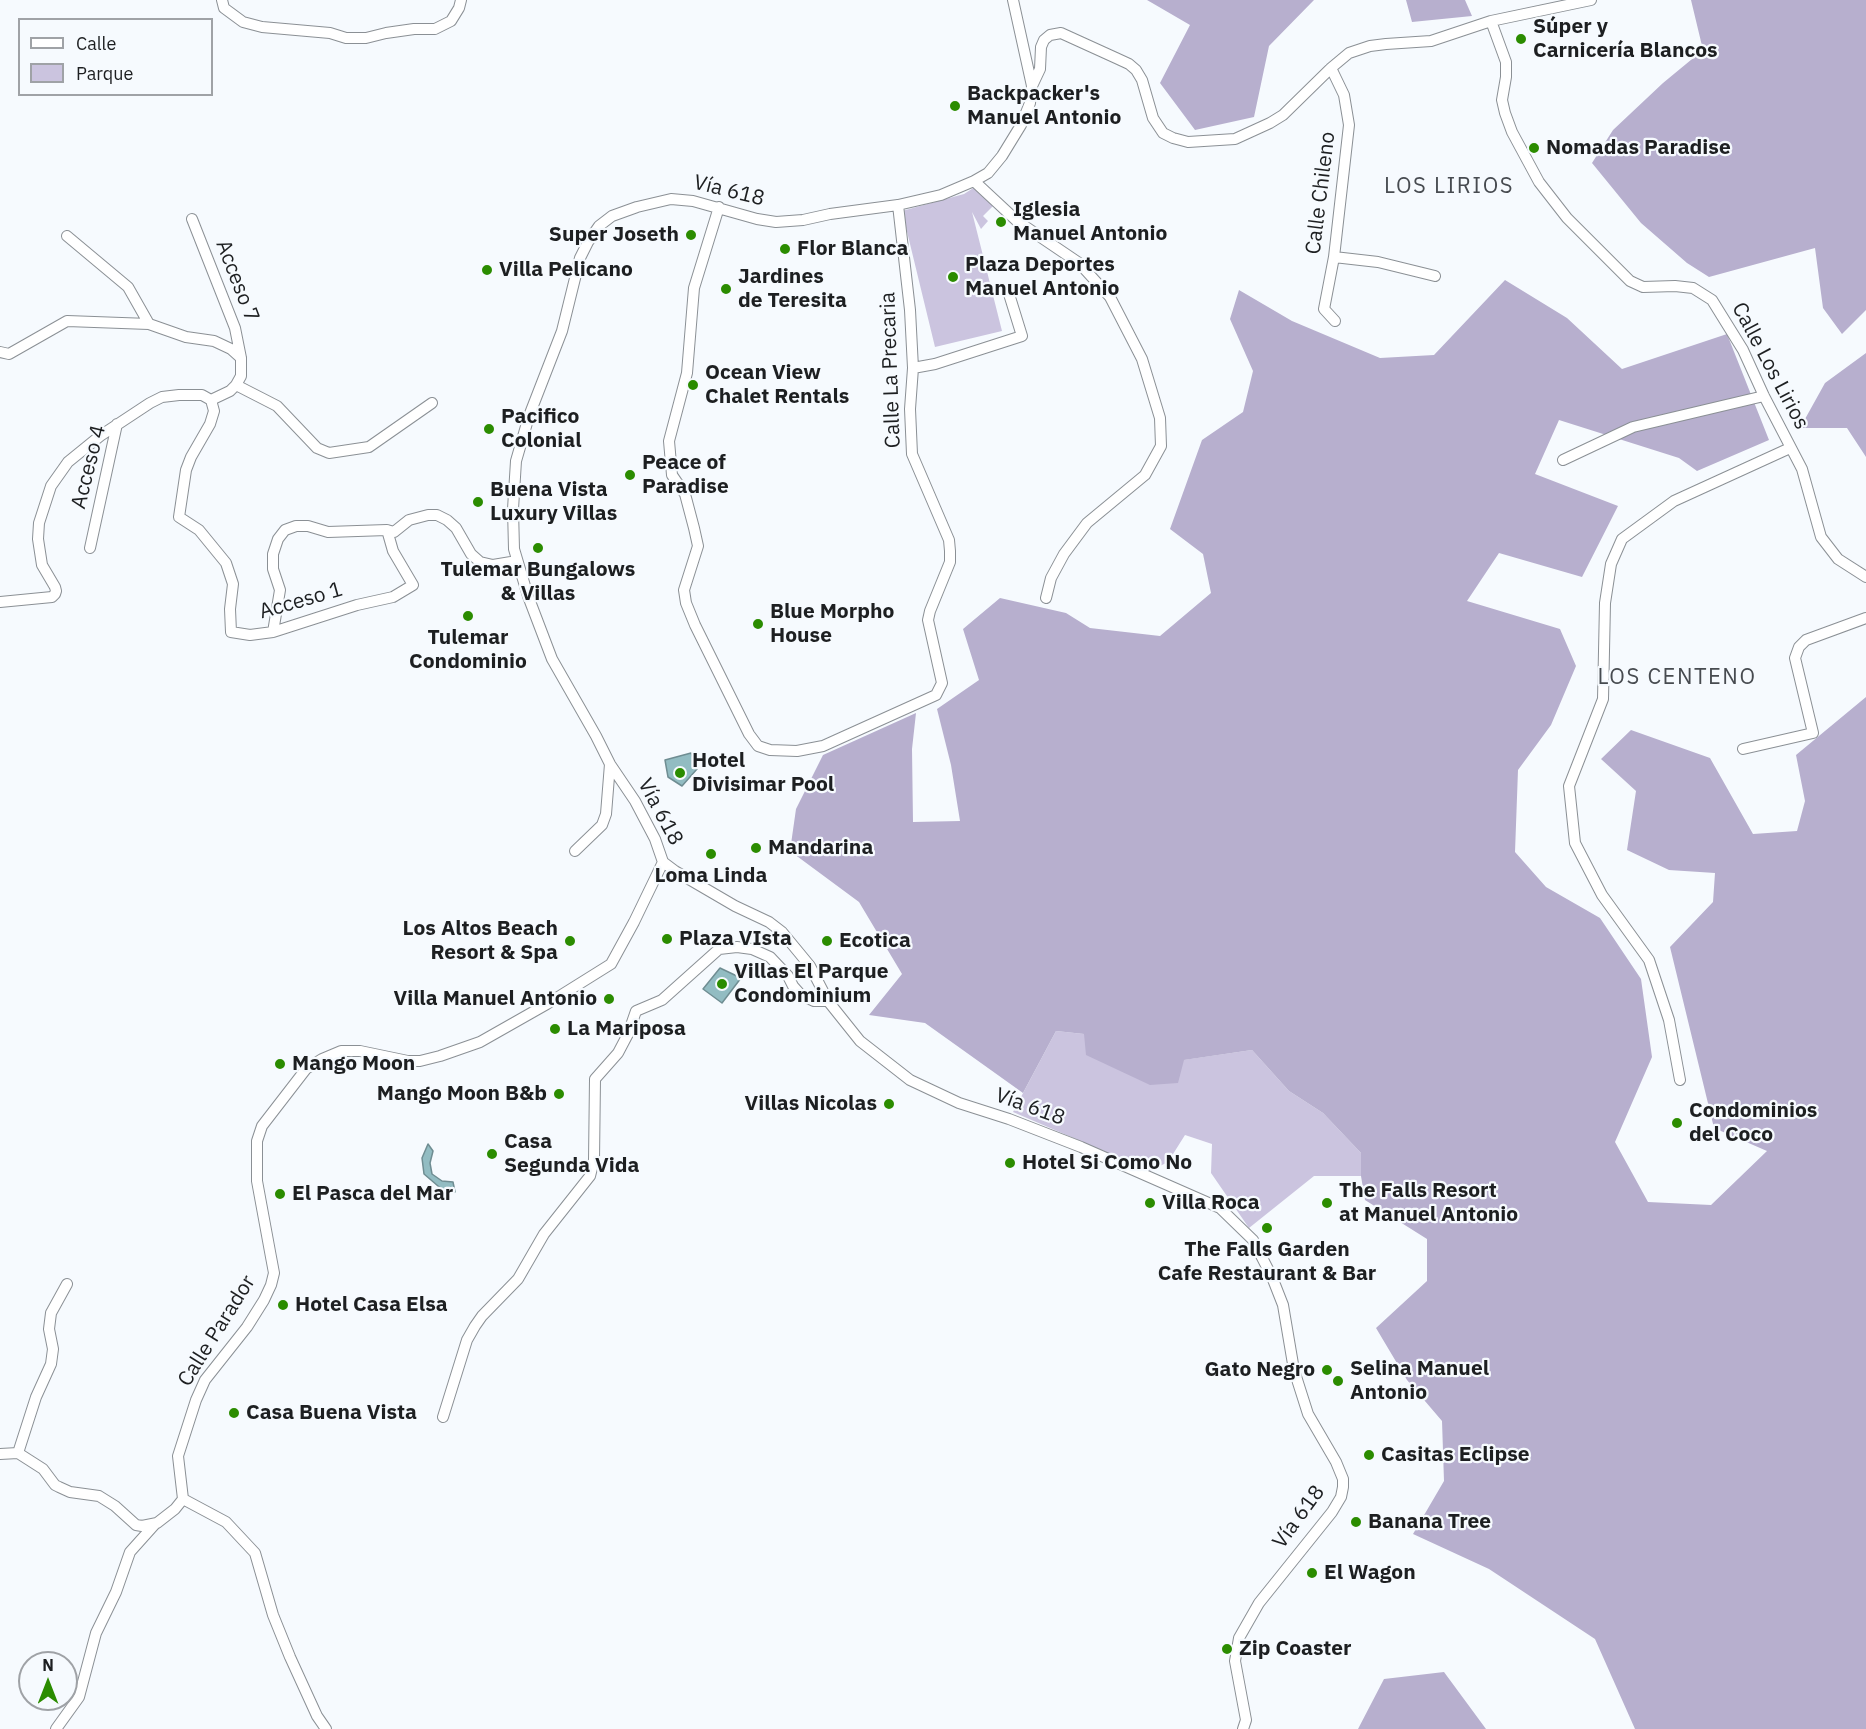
<!DOCTYPE html>
<html>
<head>
<meta charset="utf-8">
<style>
  body { margin:0 }
  #map { position:relative; width:1866px; height:1729px; overflow:hidden; background:#f6fafe; font-family:"IBM Plex Sans",sans-serif }
  canvas { display:block }
  .legend { position:absolute; left:18px; top:18px; width:195px; height:78px; box-sizing:border-box; background:#f6fafe; border:2px solid #9fa2a6; margin:0; padding:8px 10px; list-style:none; font-size:18px; color:#1d1f21 }
  .legend li { display:flex; align-items:center; gap:12px; height:30px }
  .legend b { width:30px; border:2px solid #9fa2a6 }
  .north { position:absolute; left:18px; top:1651px; width:60px; height:60px; box-sizing:border-box; background:#f6fafe; border:2px solid #9fa2a6; border-radius:50%; rotate:0deg; font-size:16px; font-weight:700; line-height:24px; text-align:center; color:#1d1f21 }
  .north::after { content:''; display:block; margin:auto; width:21px; height:27px; background:#2b8c00; clip-path:polygon(50% 0,100% 100%,50% 72%,0 100%) }
</style>
</head>
<body>
<div id="map">
<canvas width="1866" height="1729"></canvas>
<ul class="legend">
<li><b style="height:8px;background:#fff"></b>Calle</li>
<li><b style="height:16px;background:#cbc4df"></b>Parque</li>
</ul>
<div class="north">N</div>
</div>
<script>
const g = document.querySelector('canvas').getContext('2d');
g.lineJoin = 'round';
function fillPath(path, color) { g.fillStyle = color; g.fill(path, 'evenodd'); }
const poly = rows => new Path2D(rows.map(r => 'M' + r).join(''));
function stroke(path, color, width, dash) { g.strokeStyle = color; g.lineWidth = width; g.lineCap = dash ? 'butt' : 'round'; g.setLineDash(dash || []); g.stroke(path); }
function write(font, color, halo, rows, align = 'center') {
  g.font = font + ' "IBM Plex Sans",sans-serif'; g.lineWidth = 4.5; g.setLineDash([]); g.textBaseline = 'middle'; g.strokeStyle = halo; g.fillStyle = color; for (const [text, x, y, turn = 0] of rows) {
    g.save(); g.translate(x, y); g.rotate((+turn || 0) * Math.PI / 180); g.textAlign = isNaN(turn) ? turn : align; if (halo) g.strokeText(text, 0, 0); g.fillText(text, 0, 0); g.restore();
  }
}
const green = poly([
  [975,187,995,204,983,216,988,221,981,229,972,212,1002,331,935,347,902,211,964,194],
  [1056,1031,1084,1034,1183,1060,1252,1050,1289,1091,1323,1113,1361,1153,1361,1176,1314,1176,1249,1228,1211,1173,1212,1144,1185,1135,1168,1162,1150,1171,1013,1112]
]);
const forest = poly([
  [1147,0,1314,0,1269,46,1254,117,1195,130,1160,83,1190,25],
  [1406,0,1465,0,1472,16,1412,22],
  [1691,0,1866,0,1866,310,1842,334,1823,308,1815,248,1709,277,1687,263,1641,223,1592,163,1613,130,1663,83,1703,50],
  [1505,280,1567,318,1622,369,1727,334,1769,440,1697,471,1679,458,1559,420,1535,474,1618,506,1582,577,1499,553,1467,601,1560,629,1576,666,1551,725,1518,770,1515,852,1546,887,1600,918,1641,979,1652,1057,1615,1142,1648,1202,1711,1205,1767,1151,1714,1128,1670,947,1713,902,1715,873,1669,870,1627,850,1636,791,1601,759,1631,730,1710,758,1753,834,1797,831,1805,801,1796,755,1866,697,1866,1729,1635,1729,1595,1639,1489,1569,1413,1534,1444,1481,1442,1421,1407,1380,1376,1328,1427,1281,1427,1239,1365,1200,1361,1176,1361,1153,1323,1113,1289,1091,1252,1050,1184,1060,1178,1083,1150,1085,1086,1055,1084,1034,1056,1031,1023,1093,925,1023,869,1015,902,974,859,902,790,851,796,809,823,755,916,713,912,749,913,822,960,821,951,765,937,709,979,680,963,629,1000,598,1066,613,1090,628,1160,636,1211,593,1203,554,1170,529,1202,440,1243,412,1253,371,1230,319,1239,290,1292,321,1380,358,1434,355],
  [1866,353,1866,457,1847,428,1800,428,1825,383],
  [1444,1672,1486,1729,1358,1729,1384,1679]
]);
const water = poly([
  [691,753,697,769,682,786,668,777,665,760,691,753],
  [720,968,741,978,722,1003,703,989,720,968],
  [428,1144,433,1151,430,1163,432,1174,442,1181,453,1182,455,1192,445,1192,424,1174,422,1158,428,1144]
]);
const minor = poly([
  [222,0,224,8,243,22,262,27,330,33,346,38,366,38,386,33,414,29,435,29,451,21,459,8,461,0],
  [1013,0,1032,86,1030,103,1021,125,1002,156,988,173,974,181,941,195,898,205,830,214,803,220,776,222,757,219,693,201,671,199,637,207,612,216,599,226,588,242,580,258,562,331,529,416,516,461,513,509,514,549,528,596,552,659,596,736,610,764,635,801,655,839,663,862,675,871,735,906,769,922,782,932,810,966,828,1001,860,1041,910,1080,959,1103,1009,1119,1081,1147,1220,1208,1253,1240,1272,1277,1283,1305,1294,1370,1308,1414,1336,1462,1343,1479,1343,1487,1341,1497,1332,1512,1259,1603,1239,1638,1235,1661,1246,1720,1243,1729],
  [1491,21,1506,62,1506,77,1502,100,1505,113,1512,132,1539,182,1567,218,1630,281,1643,287,1675,286,1693,288,1712,300,1743,350,1764,396,1802,469,1821,537,1838,559,1866,577],
  [1331,68,1344,95,1349,125,1334,257,1324,309,1335,321],
  [1032,86,1040,69,1041,47,1044,40,1050,35,1061,33,1116,58,1129,64,1136,70,1142,80,1153,118,1163,133,1173,138,1188,142,1235,139,1270,123,1283,115,1331,68,1349,53,1370,46,1386,44,1431,41,1491,21,1591,0],
  [974,181,1017,221,1079,263,1110,297,1142,359,1160,418,1161,446,1145,475,1087,523,1064,554,1051,578,1046,598],
  [719,207,694,288,687,373,669,441,672,475,685,494,694,528,698,546,684,590,686,603,695,625,749,734,758,746,770,750,797,751,823,746,936,695,942,683,928,620,930,611,950,562,950,551,949,540,912,454,910,409,913,368,910,310,898,205],
  [192,219,235,328,241,358],
  [67,236,128,287,149,324],
  [1334,257,1378,262,1435,276],
  [0,352,9,354,67,321,149,324,186,337,214,341,231,349,241,358,241,376,236,385,230,391,211,400],
  [913,368,935,364,1022,336,1009,294],
  [236,385,277,406,317,448,329,453,369,447,432,403],
  [211,400,214,411,210,424,191,457,186,470,179,517,199,530,226,563,233,584,230,609,231,632,250,635,273,632,357,605,393,597,413,585,393,551,387,530,394,532,409,520,428,515,437,515,447,520,456,528,471,554,480,562,493,565,517,561],
  [1563,460,1633,427,1764,396],
  [90,548,117,424],
  [0,602,52,597,55,594,56,591,55,587,42,565,38,539,39,523,51,486,68,462,100,436,150,403,162,397,179,395,202,395,211,400],
  [273,632,280,590,273,569,273,554,278,539,285,530,296,526,308,526,328,532,387,530],
  [1743,749,1813,733,1795,658,1799,647,1806,640,1866,618],
  [575,851,602,825,606,814,610,764],
  [1680,1080,1669,1020,1649,960,1602,895,1575,843,1569,786,1603,699,1605,603,1611,564,1622,539,1674,501,1790,448],
  [443,1417,467,1340,475,1326,482,1316,518,1279,544,1234,590,1176,594,1160,595,1079,618,1053,628,1034,636,1011,662,1000,719,949,737,947,752,949,770,957,788,976,793,986,801,995,814,1001,828,1001],
  [18,1453,36,1397,51,1364,53,1349,49,1329,51,1313,67,1284],
  [0,1454,18,1453,43,1469,55,1485,59,1487,70,1492,99,1496,115,1506,136,1525,142,1526,157,1523,175,1509,183,1499,178,1456,196,1400,205,1380,247,1327,264,1300,271,1285,274,1273,271,1257,257,1181,257,1141,262,1126,306,1069,322,1059,341,1051,360,1051,408,1061,420,1061,440,1056,480,1042,547,1004,611,964,634,922,663,862],
  [183,1499,226,1522,255,1553,273,1615,290,1657,317,1716,326,1729],
  [56,1729,79,1697,96,1633,116,1592,130,1552,156,1523]
]);
const markers = [
  [1521,39,6,"#2b8c00"],
  [955,106,6,"#2b8c00"],
  [1534,148,6,"#2b8c00"],
  [1001,222,6,"#2b8c00"],
  [691,235,6,"#2b8c00"],
  [785,249,6,"#2b8c00"],
  [487,270,6,"#2b8c00"],
  [953,277,6,"#2b8c00"],
  [726,289,6,"#2b8c00"],
  [693,385,6,"#2b8c00"],
  [489,429,6,"#2b8c00"],
  [630,475,6,"#2b8c00"],
  [478,502,6,"#2b8c00"],
  [538,548,6,"#2b8c00"],
  [468,616,6,"#2b8c00"],
  [758,624,6,"#2b8c00"],
  [680,773,6,"#2b8c00"],
  [756,848,6,"#2b8c00"],
  [711,854,6,"#2b8c00"],
  [667,939,6,"#2b8c00"],
  [570,941,6,"#2b8c00"],
  [827,941,6,"#2b8c00"],
  [722,984,6,"#2b8c00"],
  [609,999,6,"#2b8c00"],
  [555,1029,6,"#2b8c00"],
  [280,1064,6,"#2b8c00"],
  [559,1094,6,"#2b8c00"],
  [889,1104,6,"#2b8c00"],
  [1677,1123,6,"#2b8c00"],
  [492,1154,6,"#2b8c00"],
  [1010,1163,6,"#2b8c00"],
  [280,1194,6,"#2b8c00"],
  [1150,1203,6,"#2b8c00"],
  [1327,1203,6,"#2b8c00"],
  [1267,1228,6,"#2b8c00"],
  [283,1305,6,"#2b8c00"],
  [1327,1370,6,"#2b8c00"],
  [1338,1381,6,"#2b8c00"],
  [234,1413,6,"#2b8c00"],
  [1369,1455,6,"#2b8c00"],
  [1356,1522,6,"#2b8c00"],
  [1312,1573,6,"#2b8c00"],
  [1227,1649,6,"#2b8c00"]
];
const poiNames = [
  ["Súper y",1533,27],
  ["Carnicería Blancos",1533,51],
  ["Backpacker's",967,94],
  ["Manuel Antonio",967,118],
  ["Nomadas Paradise",1546,148],
  ["Iglesia",1013,210],
  ["Manuel Antonio",1013,234],
  ["Super Joseth",679,235,"right"],
  ["Flor Blanca",797,249],
  ["Plaza Deportes",965,265],
  ["Manuel Antonio",965,289],
  ["Villa Pelicano",499,270],
  ["Jardines",738,277],
  ["de Teresita",738,301],
  ["Ocean View",705,373],
  ["Chalet Rentals",705,397],
  ["Pacifico",501,417],
  ["Colonial",501,441],
  ["Peace of",642,463],
  ["Paradise",642,487],
  ["Buena Vista",490,490],
  ["Luxury Villas",490,514],
  ["Tulemar Bungalows",538,570,"center"],
  ["& Villas",538,594,"center"],
  ["Blue Morpho",770,612],
  ["House",770,636],
  ["Tulemar",468,638,"center"],
  ["Condominio",468,662,"center"],
  ["Hotel",692,761],
  ["Divisimar Pool",692,785],
  ["Mandarina",768,848],
  ["Loma Linda",711,876,"center"],
  ["Los Altos Beach",558,929,"right"],
  ["Resort & Spa",558,953,"right"],
  ["Plaza VIsta",679,939],
  ["Ecotica",839,941],
  ["Villas El Parque",734,972],
  ["Condominium",734,996],
  ["Villa Manuel Antonio",597,999,"right"],
  ["La Mariposa",567,1029],
  ["Mango Moon",292,1064],
  ["Mango Moon B&b",547,1094,"right"],
  ["Villas Nicolas",877,1104,"right"],
  ["Condominios",1689,1111],
  ["del Coco",1689,1135],
  ["Casa",504,1142],
  ["Segunda Vida",504,1166],
  ["Hotel Si Como No",1022,1163],
  ["The Falls Resort",1339,1191],
  ["at Manuel Antonio",1339,1215],
  ["El Pasca del Mar",292,1194],
  ["Villa Roca",1162,1203],
  ["The Falls Garden",1267,1250,"center"],
  ["Cafe Restaurant & Bar",1267,1274,"center"],
  ["Hotel Casa Elsa",295,1305],
  ["Selina Manuel",1350,1369],
  ["Antonio",1350,1393],
  ["Gato Negro",1315,1370,"right"],
  ["Casa Buena Vista",246,1413],
  ["Casitas Eclipse",1381,1455],
  ["Banana Tree",1368,1522],
  ["El Wagon",1324,1573],
  ["Zip Coaster",1239,1649]
];
const streetNames = [
  ["Vía 618",729,191,14],
  ["Calle Chileno",1321,193,-83],
  ["Acceso 7",237,281,69],
  ["Calle Los Lirios",1770,366,62],
  ["Calle La Precaria",891,370,-92],
  ["Acceso 4",89,467,-76],
  ["Acceso 1",301,601,-16],
  ["Vía 618",660,812,62],
  ["Vía 618",1030,1107,20],
  ["Calle Parador",217,1331,-58],
  ["Vía 618",1299,1517,-54]
];
const neighbourhoodNames = [
  ["LOS LIRIOS",1449,187],
  ["LOS CENTENO",1677,678]
];
fillPath(green, '#cbc4df');
fillPath(forest, '#b7afce');
fillPath(water, '#92bcc2');
stroke(water, '#6f8d92', 1.5);
stroke(minor, '#8b9095', 12);
stroke(minor, '#fff', 10);
for (const [x, y, r, color] of markers) { const dot = new Path2D(); dot.arc(x, y, r, 0, 2 * Math.PI); g.fillStyle = color; g.fill(dot); stroke(dot, '#f6fafe', 2); }
write('bold 21px', '#1d1f21', '#f6fafe', poiNames, 'left');
write('21px', '#1d1f21', '#f6fafe', streetNames);
g.letterSpacing = '1.5px';
write('22px', '#474b50', '#f6fafe', neighbourhoodNames);
g.letterSpacing = '0px';
</script>
</body>
</html>
